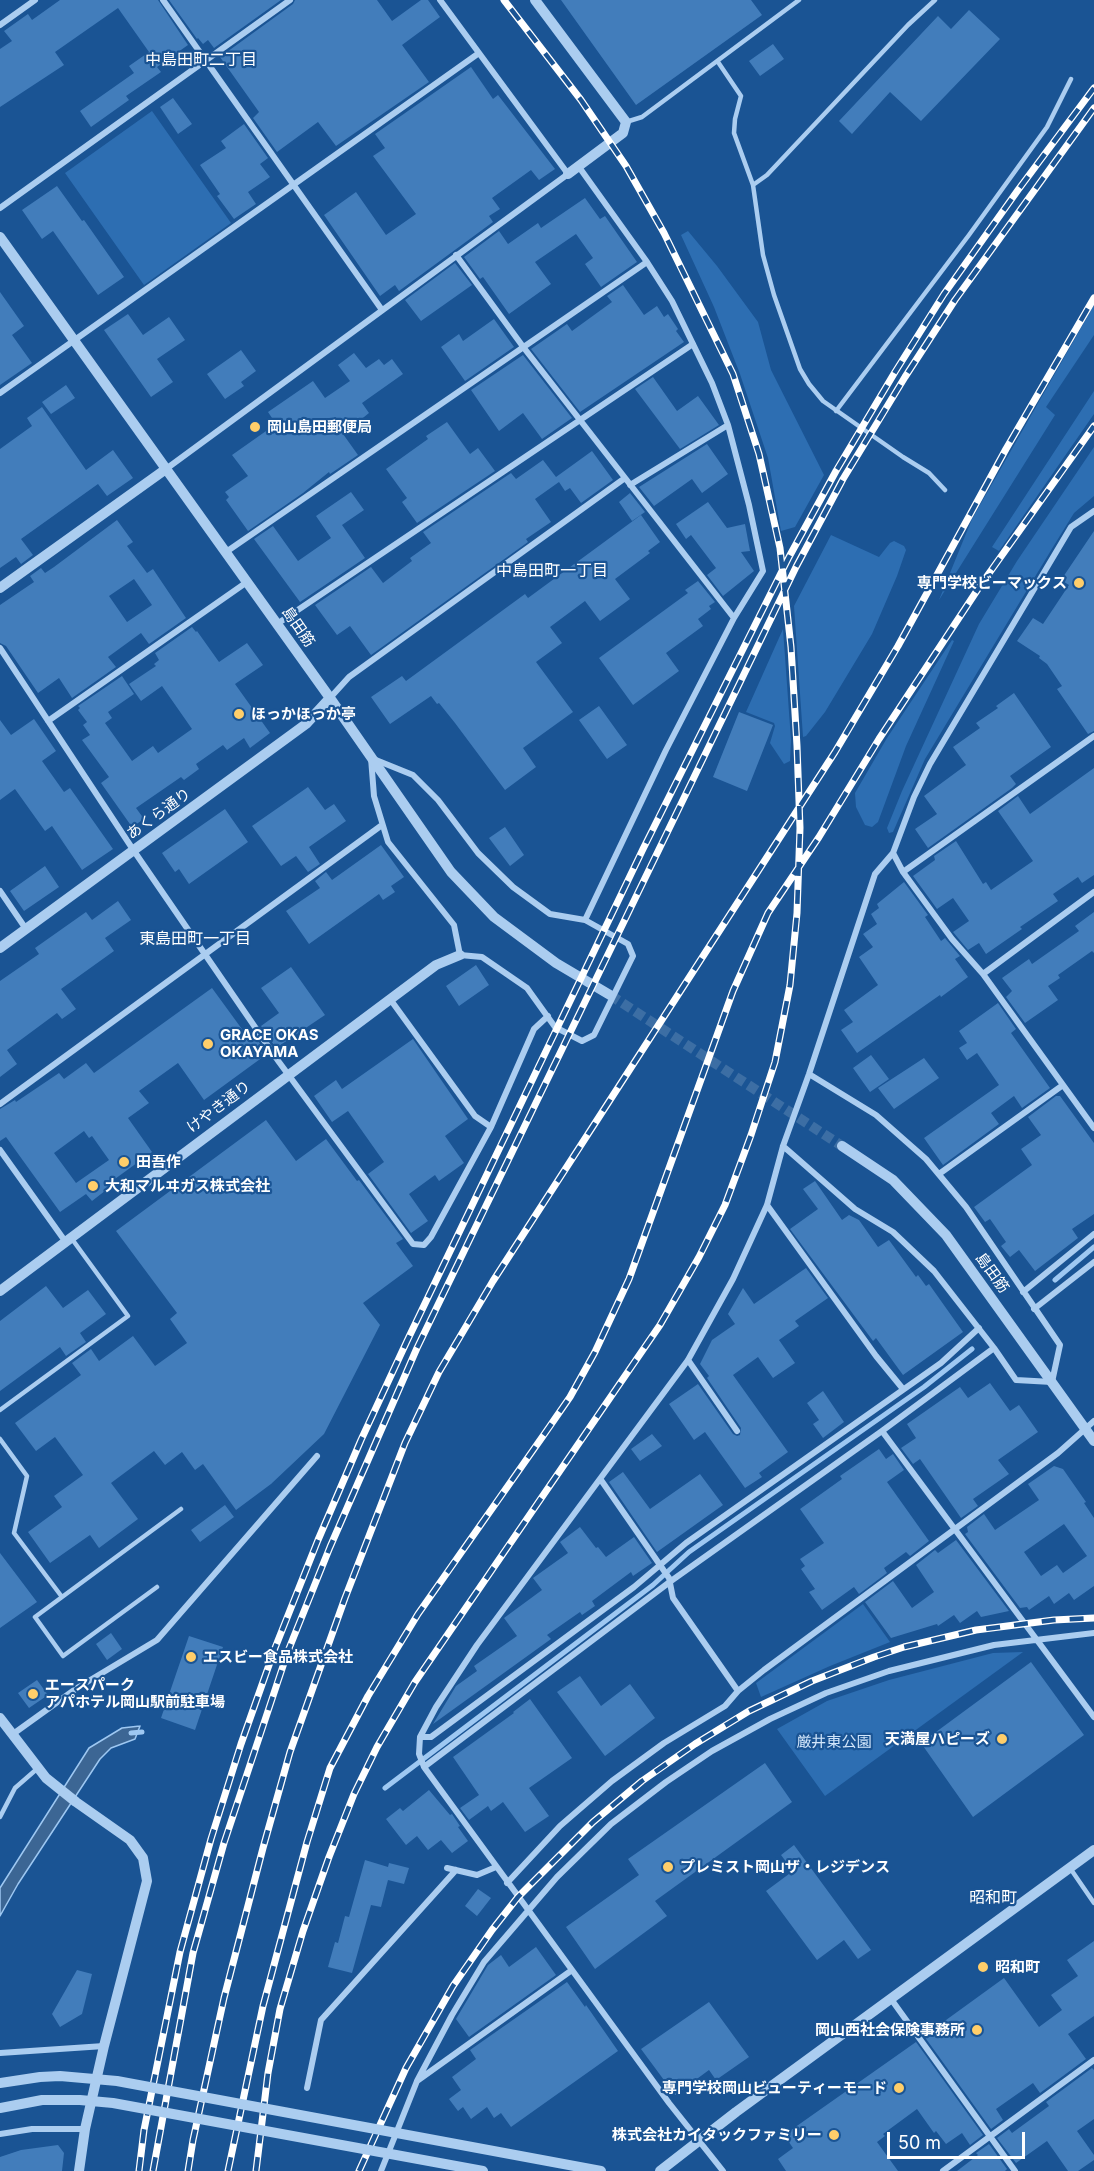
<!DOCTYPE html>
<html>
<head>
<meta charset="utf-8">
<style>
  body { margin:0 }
  #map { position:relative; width:1094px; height:2171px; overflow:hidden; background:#1a5494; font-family:Inter,sans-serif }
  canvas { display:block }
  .scale { position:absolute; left:887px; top:2132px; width:138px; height:27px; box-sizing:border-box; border:3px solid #fff; border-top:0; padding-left:8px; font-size:18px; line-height:21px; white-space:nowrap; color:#fff; -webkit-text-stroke:4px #1a5494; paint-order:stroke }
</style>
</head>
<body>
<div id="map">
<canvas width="1094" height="2171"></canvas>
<div class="scale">50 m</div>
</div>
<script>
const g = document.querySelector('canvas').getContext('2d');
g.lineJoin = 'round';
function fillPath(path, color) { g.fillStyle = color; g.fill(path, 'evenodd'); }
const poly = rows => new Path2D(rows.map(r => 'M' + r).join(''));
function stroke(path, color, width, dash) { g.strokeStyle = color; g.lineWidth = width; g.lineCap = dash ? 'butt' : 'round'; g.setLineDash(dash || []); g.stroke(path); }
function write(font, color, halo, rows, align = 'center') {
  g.font = font + ' Inter,"Noto Sans JP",sans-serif'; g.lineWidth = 4.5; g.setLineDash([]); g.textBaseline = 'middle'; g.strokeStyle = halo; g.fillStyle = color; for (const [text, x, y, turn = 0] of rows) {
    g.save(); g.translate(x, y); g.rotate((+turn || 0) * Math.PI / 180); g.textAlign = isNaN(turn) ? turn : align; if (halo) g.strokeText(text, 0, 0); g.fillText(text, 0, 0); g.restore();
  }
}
const green = poly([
  [152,111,231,223,144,285,65,173],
  [688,231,717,266,758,322,771,370,824,475,795,527,781,531,768,458,740,374,714,307,681,235],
  [1094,305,1094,335,1046,407,1055,415,939,600,972,519],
  [1094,391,1094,414,999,551,992,547],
  [1094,447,1094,496,1074,513,1053,547,925,759,893,832,889,833,887,828,902,791,979,624,1017,561],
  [831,535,879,557,890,543,894,541,904,546,906,550,897,576,872,634,825,712,806,736,803,737,794,606],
  [783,629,791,740,790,761,784,764,770,743,775,726,774,723,746,712],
  [952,640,954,641,906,746,878,822,872,827,865,825,856,807,855,793,887,738],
  [863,1604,890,1642,830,1666,761,1697,756,1683],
  [1023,1652,825,1796,777,1729,827,1701,889,1680,993,1653]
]);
const water = poly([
  [140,1726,135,1739,111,1748,100,1759,18,1884,0,1916,0,1888,89,1748,122,1728,140,1726]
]);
const stream = poly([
  [1055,1280,1094,1247],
  [131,1733,142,1732],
  [385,1788,653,1585,689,1552,924,1387,972,1349]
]);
const building = poly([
  [60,0,158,0,188,45,157,67,161,72,126,96,129,100,91,127,80,111,134,73,129,66,149,52,118,8,55,52,64,65,0,107,0,49,12,41,4,31,28,14,32,20],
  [169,0,281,0,214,48,208,40,203,44,198,38,197,39],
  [295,0,377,0,392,21,421,0,428,0,440,17,402,45,429,82,336,146,318,122,277,152,253,118,259,112,220,57,293,4],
  [561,0,751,0,762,15,636,105],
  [969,10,1000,39,921,121,890,92,852,134,839,121,938,16,951,29],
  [773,44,784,59,760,76,749,61],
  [471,67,493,99,498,95,555,169,539,180,531,170,492,198,500,209,489,216,493,222,399,291,395,285,380,296,324,215,356,192,386,235,416,214,373,156,385,148,375,134],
  [173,98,192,124,178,134,160,107],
  [244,124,268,158,260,164,270,177,248,192,256,204,234,219,217,196,220,194,200,165,226,148,221,141],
  [57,186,82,221,84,220,124,277,98,295,53,231,42,239,22,210],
  [585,198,600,219,605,216,637,262,601,287,585,264,593,258,576,234,535,262,551,284,509,314,483,277,480,279,464,257,499,231,508,244,538,223,541,228],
  [455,263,472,285,421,321,405,300],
  [623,285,644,315,657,306,664,317,668,314,678,329,676,331,684,342,580,412,531,349,567,324,572,331,612,302,607,296],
  [0,292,24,326,12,335,32,363,0,385],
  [128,314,143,335,169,317,185,340,157,359,173,382,151,397,104,330],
  [494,319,514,347,465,381,441,347,459,334,463,341],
  [241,350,256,371,241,382,244,386,225,399,207,374],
  [354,353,366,368,379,359,384,365,392,359,403,374,362,403,369,413,343,434,358,455,330,474,329,472,303,493,248,531,226,500,229,497,225,492,248,476,232,455,276,424,268,412,313,381,325,398,350,381,338,365],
  [523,355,572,418,542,439,523,413,499,431,471,390],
  [653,377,677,411,698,396,719,425,680,449,635,389],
  [66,385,75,398,51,414,42,402],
  [42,407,86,470,113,450,133,478,107,496,98,484,21,539,33,555,21,564,16,557,0,568,0,449,32,426,27,418],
  [447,422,470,454,478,448,495,471,417,523,402,502,407,498,386,469,428,439,426,436],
  [707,444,728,474,702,493,692,479,654,506,639,487],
  [592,451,613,480,581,503,570,488,565,491,559,482,535,499,551,522,526,539,528,542,371,655,350,626,337,635,315,605,371,567,383,583,412,561,410,558,431,543,423,532,511,473,516,479,543,460,556,477],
  [351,492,364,510,342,525,365,558,300,602,254,539,273,526,298,561,331,538,316,516],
  [630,493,645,512,632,521,619,502],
  [708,502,727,528,745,524,750,551,741,552,754,571,723,596,707,575,716,568,691,535,686,539,676,524],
  [641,515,660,542,648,551,650,553,615,579,630,599,600,621,585,601,550,627,562,643,536,662,573,712,523,748,536,767,505,790,455,723,439,703,437,704,431,696,390,724,371,697,402,676,406,681,525,594,528,598],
  [117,520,133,542,127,546,147,573,153,569,186,618,149,644,141,633,108,657,116,667,72,698,59,678,38,693,6,646,0,643,0,605,34,582,30,576,41,568,45,573,54,567],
  [134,579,152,605,127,622,109,596],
  [1094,531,1094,731,1088,734,1057,689,1062,686,1047,664,1039,658,1040,656,1017,641,1033,618,1043,624,1069,585,1061,580],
  [698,581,715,602,709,606,711,609,698,619,703,626,666,653,679,671,633,705,599,658,688,593,685,590],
  [192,627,196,632,197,631,219,662,247,643,263,665,235,684,270,733,250,748,244,738,227,750,223,745,196,764,199,769,184,780,181,777,136,808,144,819,132,827,101,783,109,777,82,740,90,735,83,725,87,722,78,710,80,708,78,706,122,676,134,694,108,712,112,718,105,723,132,761,153,746,158,753,192,729,162,686,141,701,129,684,156,666,154,664,159,660,155,653],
  [1014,693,1051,747,1010,776,1016,784,1012,788,928,848,915,829,937,814,924,796,966,765,953,747,980,728,976,723,998,708,996,706],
  [599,706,627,745,607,759,579,720],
  [739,712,773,725,747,791,713,777],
  [34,719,56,751,42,761,64,792,70,788,113,849,82,870,52,826,45,831,15,789,0,800,0,720,11,735],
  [1094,768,1094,875,1082,883,1078,877,1053,894,1058,901,1020,927,1022,929,986,954,979,943,968,950,953,932,969,921,953,898,937,909,913,876,935,860,934,856,956,841,983,884,986,882,991,890,1033,861,998,811,1018,796,1030,814],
  [308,787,325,810,334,804,346,821,309,847,320,864,308,872,296,856,281,866,252,826],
  [225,809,248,842,189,884,179,869,175,872,162,853],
  [505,827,524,855,510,866,489,838],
  [381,845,404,877,391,886,395,892,383,900,379,894,309,944,286,911,320,888,315,881,326,872,332,880],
  [45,866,59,887,24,911,10,891],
  [904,882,928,915,925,917,941,941,945,938,960,956,955,959,968,977,941,997,940,995,857,1053,841,1030,853,1022,844,1010,878,985,859,957,873,947,863,934,877,924,871,914,879,908,877,904],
  [118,901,131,920,105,938,114,951,61,989,76,1009,62,1019,57,1013,7,1050,17,1064,0,1077,0,981,39,954,35,948,86,912,92,920],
  [1094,912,1094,953,1092,951,1058,975,1060,978,1048,986,1058,1000,1025,1023,1006,997,1012,991,1002,978,1029,959,1032,964,1079,931,1075,926],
  [476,965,489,985,459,1006,446,986],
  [291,967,325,1015,276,1048,261,1026,279,1013,261,988],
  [212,988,247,1036,252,1032,267,1054,204,1100,178,1063,139,1091,149,1103,128,1118,152,1152,108,1184,110,1187,92,1201,86,1194,60,1212,6,1137,0,1141,0,1109,15,1100,16,1102,59,1073,64,1079,86,1063,94,1073],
  [84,1131,89,1138,92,1136,109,1160,76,1183,54,1153],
  [998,1003,1016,1029,1011,1033,1050,1088,1022,1108,1014,1096,991,1113,999,1124,943,1165,924,1138,999,1085,977,1053,967,1060,959,1048,967,1043,959,1031],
  [413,1039,468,1119,445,1136,464,1163,439,1181,435,1175,409,1194,428,1221,411,1233,368,1174,384,1162,348,1111,332,1122,314,1096,336,1080,342,1089],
  [871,1055,889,1079,870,1092,853,1068],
  [924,1058,939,1078,894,1109,878,1088],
  [1056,1096,1060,1096,1094,1143,1094,1214,1072,1229,1078,1238,1035,1271,1019,1250,1010,1257,1001,1246,1006,1242,990,1219,985,1222,974,1207,1032,1165,1021,1149,1041,1135,1028,1117],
  [266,1120,296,1161,326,1139,357,1181,359,1180,403,1239,396,1243,413,1266,363,1303,380,1325,324,1434,271,1484,236,1510,203,1464,195,1470,182,1452,165,1465,154,1451,111,1483,138,1519,99,1548,90,1535,50,1563,28,1532,62,1507,54,1496,83,1475,55,1437,36,1451,15,1423,81,1375,72,1363,91,1349,99,1361,133,1336,155,1366,187,1343,170,1319,177,1313,116,1231],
  [815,1181,842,1220,849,1215,859,1220,878,1247,889,1240,916,1277,918,1275,926,1286,929,1284,963,1332,903,1375,876,1338,873,1341,790,1229,818,1209,803,1189],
  [806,1268,828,1298,795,1321,799,1326,779,1340,795,1363,773,1378,758,1357,733,1375,788,1452,759,1473,762,1477,745,1488,705,1432,694,1440,669,1404,698,1384,733,1434,737,1436,740,1435,741,1428,707,1378,709,1376,700,1364,712,1340,735,1324,728,1314,743,1288,754,1304],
  [46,1286,63,1308,88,1290,106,1314,80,1333,86,1342,66,1356,60,1347,0,1391,0,1321],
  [990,1383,1010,1411,1019,1405,1038,1432,998,1460,1009,1474,973,1499,978,1506,961,1518,920,1459,913,1464,901,1448,916,1438,907,1424,960,1387,968,1398],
  [823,1391,844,1422,823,1438,813,1424,819,1420,807,1403],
  [652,1434,662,1446,640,1461,631,1449],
  [879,1449,886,1459,893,1454,904,1470,887,1482,929,1541,910,1556,906,1552,884,1568,887,1573,859,1594,854,1587,822,1610,809,1592,815,1589,801,1569,805,1566,800,1559,824,1543,800,1509,842,1479,840,1476],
  [1054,1466,1063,1469,1086,1502,1084,1503,1094,1518,1094,1586,1074,1600,1069,1593,1054,1604,1049,1596,1029,1610,1027,1607,1020,1608,965,1534,968,1532,967,1527,984,1514,995,1530,1039,1500,1028,1484],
  [1064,1524,1087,1556,1063,1573,1057,1565,1041,1576,1024,1552],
  [623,1472,650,1509,700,1474,723,1505,657,1552,609,1482],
  [225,1505,234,1517,200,1542,191,1530],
  [580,1527,596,1548,598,1547,606,1557,634,1537,652,1563,633,1576,631,1572,592,1601,595,1606,582,1615,580,1612,547,1635,551,1639,433,1724,456,1686,477,1671,474,1666,517,1636,504,1618,542,1590,533,1578,568,1553,560,1542],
  [956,1540,1009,1611,981,1617,977,1611,960,1623,954,1615,938,1626,937,1624,891,1638,865,1602,893,1581,912,1608,934,1592,916,1565,935,1550,938,1553],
  [0,1553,37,1602,0,1628],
  [111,1633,122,1649,107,1660,96,1644],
  [189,1636,223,1647,195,1730,161,1718],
  [1031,1662,1084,1735,973,1817,921,1743],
  [580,1676,601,1706,630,1684,655,1718,605,1756,557,1692],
  [37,1680,48,1695,29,1708,18,1693],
  [530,1699,572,1758,529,1788,549,1816,525,1832,503,1802,491,1811,488,1806,469,1820,460,1808,479,1795,453,1757,514,1713,513,1712],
  [765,1763,792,1802,655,1901,667,1916,595,1969,566,1927,639,1875,628,1859],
  [429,1790,450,1815,452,1814,460,1826,458,1827,468,1841,452,1853,441,1840,428,1850,417,1836,406,1845,386,1819,400,1808,403,1811],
  [794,1845,871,1950,858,1959,844,1940,817,1960,766,1891,793,1871,781,1855],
  [365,1860,388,1867,389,1863,409,1868,404,1884,388,1880,381,1907,371,1905,352,1973,328,1967,335,1942,338,1943,345,1916,349,1917],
  [478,1889,491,1898,477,1916,465,1906],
  [1094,1941,1094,2016,1068,2034,1086,2059,1040,2093,1033,2083,996,2109,1003,2120,991,2129,924,2036,1004,1978,1039,2027,1062,2010,1051,1995,1078,1976,1067,1960],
  [536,1947,556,1975,469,2037,456,2019,488,1965,501,1955,509,1967],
  [77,1970,92,1974,82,2014,60,2027,52,2014],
  [567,1982,585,2007,586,2005,618,2051,511,2127,501,2113,494,2118,487,2107,471,2119,463,2107,458,2111,449,2099,461,2090,452,2077,476,2059,470,2050],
  [709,2002,749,2057,716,2080,709,2070,675,2095,641,2049],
  [916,2042,983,2135,970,2145,962,2133,946,2144,936,2131,934,2133,917,2109,883,2134,885,2136,877,2142,898,2171,786,2171,778,2159,793,2148,784,2135],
  [1092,2068,1094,2070,1094,2119,1077,2131,1094,2155,1094,2160,1078,2171,1068,2171,1047,2141,1016,2163,997,2138,1009,2129,1012,2133,1049,2106,1046,2102],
  [989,2144,1007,2169,1005,2171,957,2171,978,2155,976,2153],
  [58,2145,64,2153,62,2171,0,2171,0,2157,21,2150]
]);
const tertiaryTunnel = poly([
  [610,995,842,1146]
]);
const service = poly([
  [718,62,741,96,735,119,734,133,753,185,763,255,774,295,800,369,809,384,823,401,903,457,929,473,945,490],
  [626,122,642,117,799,0],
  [753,185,767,175,908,25,935,0],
  [836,411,969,235,1047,127,1071,79],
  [0,1410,128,1316,72,1239],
  [0,1439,27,1476,14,1533,62,1597],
  [157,1587,63,1656,35,1617,181,1509],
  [0,1817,15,1788,38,1768],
  [1070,1868,1094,1903]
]);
const minor = poly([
  [163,0,382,310],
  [0,25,35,0],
  [579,167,647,262,672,301,712,383,728,425,749,505,763,571,734,618],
  [0,208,290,0],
  [456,255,524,348,734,618,666,750,585,920],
  [0,393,479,53],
  [166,469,568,174,440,0],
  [630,485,728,425],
  [226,552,647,262],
  [277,624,693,344],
  [0,648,134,851,279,1062,413,1244,424,1245,431,1237,491,1127,534,1029,548,1016],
  [330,698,349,677,625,478],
  [48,721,247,582],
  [371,758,413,775,438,800,478,853,513,887,550,914,585,920,628,944,633,956,594,1035,582,1041,555,1027,527,988,482,957,460,955,454,925,388,842,374,796,371,758],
  [893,853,903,872,952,939,983,974,1094,1128],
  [903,872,1094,736],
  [0,891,26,929],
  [983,974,1094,892],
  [390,999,475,1116,491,1127],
  [0,1104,382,825],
  [783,1146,855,1209,893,1232,934,1271,994,1348,1016,1380,1052,1382,1060,1345,966,1207,926,1159,876,1115,809,1074],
  [0,1150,65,1241],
  [939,1174,1063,1085],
  [767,1205,876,1356,903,1389],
  [1023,1292,1094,1234],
  [1034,1309,1094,1262],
  [688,1360,737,1431],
  [882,1431,1094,1717],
  [601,1480,669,1578,673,1598,738,1691],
  [13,1734,77,1688,157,1640,317,1456],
  [420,1737,431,1737,634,1587,686,1543,941,1363,979,1328],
  [424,1767,671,1581,882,1431,994,1348],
  [447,1868,477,1875,496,1867],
  [507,1883,560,1826,612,1781,664,1743,725,1706,738,1691,764,1670,1058,1453,1094,1421],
  [891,1999,1015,2171],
  [0,2053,104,2046],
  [417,2081,452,2015,484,1962,557,1877,611,1824,666,1782,712,1751,770,1719,826,1693,889,1671,994,1645,1094,1633],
  [307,2088,321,2020,456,1870],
  [0,2134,32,2129,85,2129],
  [381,2171,417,2081,572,1970],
  [723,2171,669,2103,424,1767,419,1754,420,1737,436,1707,477,1645,688,1360,733,1279,767,1205,783,1146,809,1074,875,874,893,853,914,797,930,764,1071,527,1094,511],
  [943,2171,1094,2060]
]);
const tertiary = poly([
  [535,0,626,122,623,133,568,174],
  [0,237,330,698,451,872,494,917,556,963,610,995],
  [0,588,166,469],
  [0,948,306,724,330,698],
  [842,1146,893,1180,946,1235,1094,1441],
  [0,1291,436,965,460,955],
  [0,1718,46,1778,76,1802,130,1840,143,1858,147,1881,104,2046,85,2129,79,2171],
  [660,2171,736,2112,1094,1850]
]);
const rail = poly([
  [139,2171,144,2130,180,1952,211,1839,241,1744,275,1648,318,1540,361,1440,407,1341,643,849,789,557,836,471,895,372,944,294,1018,190,1094,88],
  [153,2171,193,1953,224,1843,288,1651,330,1547,417,1348,796,567,843,479,905,377,955,300,1094,108],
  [188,2171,193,2140,224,1998,263,1848,290,1752,345,1598,405,1443,439,1372,493,1281,835,752,898,646,1006,449,1094,298],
  [228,2171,263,2006,307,1842,330,1768,368,1696,418,1614,543,1436,570,1397,595,1352,629,1279,733,991,768,913,819,837,879,739,980,586,1094,426],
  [256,2171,268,2073,280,2009,303,1931,329,1857,354,1794,377,1747,415,1682,660,1325,699,1257,725,1205,751,1135,775,1062,790,985,797,913,800,828,797,746,791,647,780,548,759,454,733,374,664,233,626,166,581,100,504,0],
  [359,2171,406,2068,453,1986,492,1930,518,1897,593,1822,642,1781,695,1744,749,1711,812,1681,874,1657,904,1647,976,1630,1054,1620,1094,1618]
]);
const tertiaryBridge = poly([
  [0,2083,40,2077,60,2076,117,2081,601,2171],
  [0,2108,42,2100,80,2100,113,2103,483,2171]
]);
const markers = [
  [255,427,6,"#ffce6a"],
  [1079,583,6,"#ffce6a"],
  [239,714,6,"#ffce6a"],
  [208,1044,6,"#ffce6a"],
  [124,1162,6,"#ffce6a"],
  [93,1186,6,"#ffce6a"],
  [191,1657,6,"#ffce6a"],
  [33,1694,6,"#ffce6a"],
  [1002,1739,6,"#ffce6a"],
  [668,1867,6,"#ffce6a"],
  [983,1967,6,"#ffce6a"],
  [977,2030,6,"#ffce6a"],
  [899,2088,6,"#ffce6a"],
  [834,2135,6,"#ffce6a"]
];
const poiNames = [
  ["岡山島田郵便局",267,427],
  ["専門学校ビーマックス",1067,583,"right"],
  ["ほっかほっか亭",251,714],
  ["GRACE OKAS",220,1035],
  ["OKAYAMA",220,1052],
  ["田吾作",136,1162],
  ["大和マルヰガス株式会社",105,1186],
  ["エスビー食品株式会社",203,1657],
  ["エースパーク",45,1685],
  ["アパホテル岡山駅前駐車場",45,1702],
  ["天満屋ハピーズ",990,1739,"right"],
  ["プレミスト岡山ザ・レジデンス",680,1867],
  ["昭和町",995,1967],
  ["岡山西社会保険事務所",965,2030,"right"],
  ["専門学校岡山ビューティーモード",887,2088,"right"],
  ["株式会社カイタックファミリー",822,2135,"right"]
];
const streetNames = [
  ["島田筋",298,627,55],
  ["あくら通り",159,814,-36],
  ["けやき通り",219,1107,-37],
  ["島田筋",992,1273,54]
];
const parkNames = [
  ["厳井東公園",834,1742]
];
const neighbourhoodNames = [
  ["中島田町二丁目",201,60],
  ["中島田町一丁目",552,571],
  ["東島田町一丁目",195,939],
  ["昭和町",993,1898]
];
fillPath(green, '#2d6eb2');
fillPath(water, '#3c6694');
stroke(water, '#9ec8f2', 1.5);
stroke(stream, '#9ec8f2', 5);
fillPath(building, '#427dbb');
stroke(tertiaryTunnel, '#3c6ea4', 10, [10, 5]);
stroke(service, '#abcdf0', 4.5);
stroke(minor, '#abcdf0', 6);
stroke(tertiary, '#abcdf0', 10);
stroke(rail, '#fff', 7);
stroke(rail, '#1a5494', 4.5, [14]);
stroke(tertiaryBridge, '#abcdf0', 10);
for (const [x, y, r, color] of markers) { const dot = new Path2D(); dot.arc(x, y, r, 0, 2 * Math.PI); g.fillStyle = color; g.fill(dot); stroke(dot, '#1a5494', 2); }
write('bold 15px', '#fff', '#1a5494', poiNames, 'left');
write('15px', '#fff', '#1a5494', streetNames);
write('15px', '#d2e6fb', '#1a5494', parkNames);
write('16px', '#fff', '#1a5494', neighbourhoodNames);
</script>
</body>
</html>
